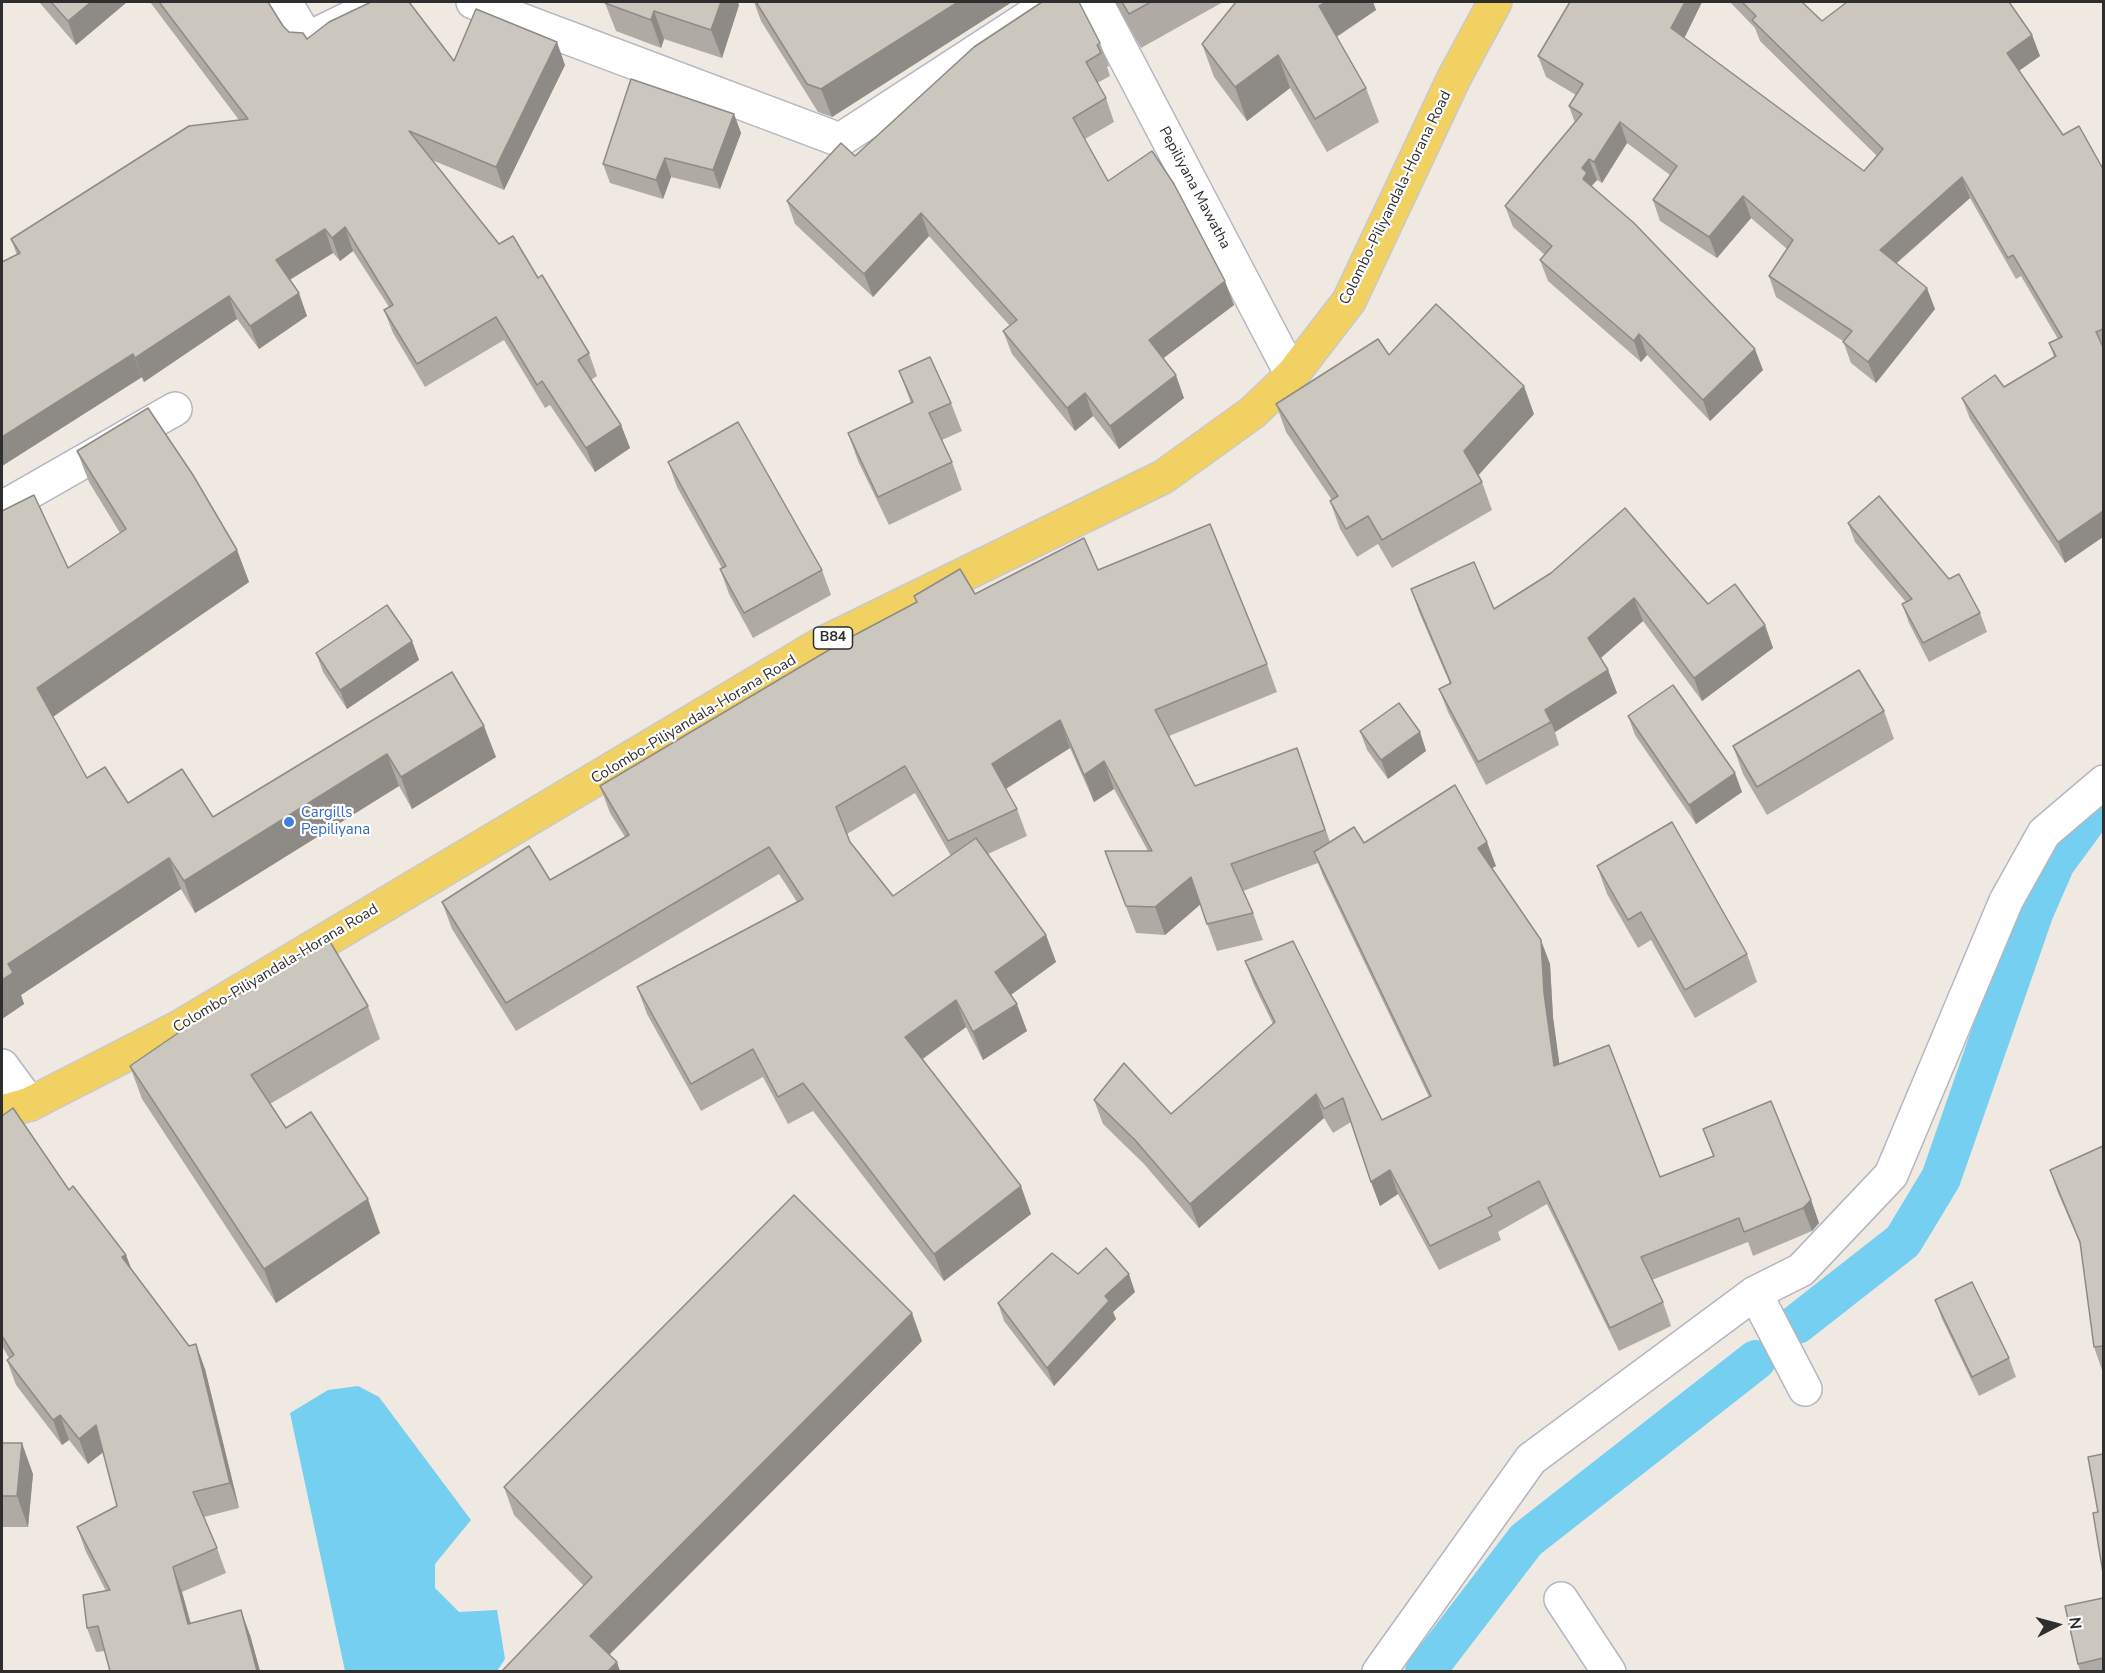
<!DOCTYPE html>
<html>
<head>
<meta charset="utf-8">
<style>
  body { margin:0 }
  #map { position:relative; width:2105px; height:1673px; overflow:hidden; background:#efe9e1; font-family:"Nunito Sans",sans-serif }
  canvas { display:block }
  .frame { position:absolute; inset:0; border:3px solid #2e2e2e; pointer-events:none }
  .north { position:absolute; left:2027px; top:1595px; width:60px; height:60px; -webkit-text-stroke:4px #fff; paint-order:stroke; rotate:84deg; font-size:16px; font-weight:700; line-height:24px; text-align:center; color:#2e2e2e }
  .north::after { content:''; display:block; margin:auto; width:21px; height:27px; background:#2e2e2e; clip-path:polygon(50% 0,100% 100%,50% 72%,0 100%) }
</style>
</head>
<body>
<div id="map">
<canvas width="2105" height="1673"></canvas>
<div class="frame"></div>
<div class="north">N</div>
</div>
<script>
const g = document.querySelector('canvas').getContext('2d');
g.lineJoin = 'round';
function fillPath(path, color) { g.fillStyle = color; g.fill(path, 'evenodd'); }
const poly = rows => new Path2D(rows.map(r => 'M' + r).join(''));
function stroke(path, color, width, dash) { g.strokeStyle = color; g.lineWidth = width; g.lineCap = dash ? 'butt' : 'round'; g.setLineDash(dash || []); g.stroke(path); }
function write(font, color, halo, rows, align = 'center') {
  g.font = font + ' "Nunito Sans",sans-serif'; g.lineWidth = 4.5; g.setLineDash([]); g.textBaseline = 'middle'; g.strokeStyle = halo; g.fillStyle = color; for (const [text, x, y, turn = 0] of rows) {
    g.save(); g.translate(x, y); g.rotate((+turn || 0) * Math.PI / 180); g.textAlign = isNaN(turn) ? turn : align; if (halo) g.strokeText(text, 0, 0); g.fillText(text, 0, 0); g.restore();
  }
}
const water = poly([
  [358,1386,379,1397,471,1520,435,1564,435,1588,459,1612,497,1610,505,1659,497,1671,345,1671,290,1413,328,1390]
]);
const canal = poly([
  [1797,1324,1903,1241,1941,1178,2034,911,2055,863,2088,818,2104,807],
  [1425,1672,1526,1540,1756,1360]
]);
const street = poly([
  [285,2,307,39,383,2],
  [473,2,840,140,1052,2],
  [1096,2,1292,375],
  [2,508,175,409],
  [2,1066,30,1104],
  [1755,1293,1805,1389],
  [1561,1599,1609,1672],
  [1379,1672,1531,1459,1755,1293,1801,1270,1891,1175,2006,901,2044,833,2104,782]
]);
const primary = poly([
  [2,1112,30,1104,180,1027,820,645,1163,477,1252,413,1292,375,1349,301,1454,78,1495,2]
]);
const wall = poly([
  [39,2,127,2,76,45],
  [150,2,268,2,283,26,289,32,307,39,454,61,565,65,504,190,432,160,499,244,538,278,589,353,597,376,591,380,621,425,630,448,595,472,550,405,545,408,504,340,425,387,393,333,384,310,389,307,353,251,340,261,333,253,290,280,307,316,259,349,237,319,144,382,142,377,2,466,2,262,17,255,11,239,239,120],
  [754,2,1012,2,832,117,818,112,761,21],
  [1115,2,1223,2,1141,48],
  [1236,2,1373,2,1376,10,1337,37,1366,88,1379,122,1327,152,1290,88,1247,121,1214,77,1202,44],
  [1702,2,1684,38,1864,171,1877,156,1760,41,1755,28,1730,2,1802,2,1822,21,2032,35,2040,56,2019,71,2063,135,2103,169,2103,537,2065,563,1970,419,1962,398,2004,387,2054,357,2049,343,2058,339,2021,276,2016,279,1970,198,1896,264,1935,309,1876,383,1851,363,1843,341,1776,297,1769,276,1787,249,1751,218,1717,258,1660,221,1653,200,1670,175,1627,143,1602,183,1597,180,1592,186,1763,370,1710,421,1647,355,1641,362,1548,281,1540,260,1545,255,1513,227,1505,206,1575,123,1569,106,1576,95,1546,77,1538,56],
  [605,3,739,5,722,58,664,39,661,48,616,31],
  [1100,43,1109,66,1107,67,1110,76,1097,83,1106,98,1114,122,1085,139,1108,181,1234,305,1163,358,1184,398,1119,449,1093,416,1075,431,1012,354,1003,331,1010,326,929,236,873,297,795,224,787,201,855,156],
  [734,114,741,133,720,189,671,177,663,199,610,183,603,164],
  [1389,355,1534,414,1478,475,1482,482,1492,510,1392,568,1378,544,1357,557,1340,529,1330,501,1332,500,1286,432,1276,404],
  [899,371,951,403,962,431,942,440,952,462,962,490,889,525,858,461,848,433,911,403],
  [77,451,237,550,249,582,53,717,87,778,128,803,213,817,452,672,496,757,412,809,399,786,195,913,181,889,21,995,24,1004,2,1019,68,568,120,533,89,482],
  [668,462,822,570,831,595,753,638,729,594,720,569,722,568,677,487],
  [1848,523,1980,613,1987,632,1929,662,1909,623,1902,604,1906,602,1855,542],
  [1098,570,1267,664,1277,692,1169,736,1195,786,1297,748,1330,842,1364,843,1496,866,1492,868,1550,964,1553,1017,1559,1064,1660,1177,1713,1156,1703,1129,1811,1200,1819,1223,1812,1231,1753,1256,1748,1242,1652,1280,1663,1302,1671,1326,1619,1351,1547,1204,1498,1232,1501,1240,1439,1270,1398,1194,1380,1206,1351,1122,1333,1133,1324,1118,1199,1228,1144,1164,1103,1124,1094,1100,1171,1114,1273,1024,1254,985,1245,961,1382,1120,1429,1097,1323,876,1318,863,1243,891,1253,913,1263,940,1217,951,1200,904,1165,935,1136,933,1105,851,1148,851,1114,789,1094,802,1070,748,1006,789,1017,809,1027,836,988,854,1046,935,1056,962,1011,995,1027,1031,983,1060,966,1027,923,1059,1031,1214,944,1281,813,1111,788,1124,763,1077,701,1111,647,1014,637,987,797,902,779,874,516,1031,452,929,442,902,550,880,625,837,610,813,600,786,916,602,914,596,975,594],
  [915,793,951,856,893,896,850,842,847,834],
  [1551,573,1765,625,1773,648,1702,701,1643,621,1601,658,1608,670,1617,693,1555,732,1559,745,1486,785,1448,712,1439,689,1450,684,1419,612,1411,589,1494,609],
  [412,641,419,660,347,709,323,672,316,653],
  [1884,711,1894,739,1767,815,1743,774,1733,746],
  [1628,716,1742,792,1696,824,1635,735],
  [1360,731,1420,732,1426,751,1388,779,1367,750],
  [1597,866,1747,954,1757,982,1695,1018,1651,940,1638,948,1607,894],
  [368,1006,380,1039,270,1104,286,1128,380,1233,276,1303,142,1099,130,1066,181,1032,180,1029],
  [2,1116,126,1255,131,1269,205,1369,239,1508,204,1517,217,1548,226,1573,182,1592,191,1623,250,1635,260,1671,110,1671,105,1651,96,1652,87,1628,106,1591,86,1552,77,1527,117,1506,103,1452,88,1464,69,1440,62,1445,16,1385,7,1360,9,1358,2,1346],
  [2103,1146,2103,1370,2102,1370,2094,1347,2081,1246,2058,1193,2050,1170],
  [1078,1274,1135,1292,1113,1312,1116,1319,1054,1386,1004,1321,998,1303],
  [1935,1300,2009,1358,2016,1377,1979,1396,1942,1319],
  [922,1341,609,1655,502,1671,584,1586,514,1515,504,1487],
  [2,1443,33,1474,28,1527,2,1527],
  [2103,1598,2103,1671,2080,1671,2078,1664]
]);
const shadedWall = poly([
  [91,2,127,2,76,45,68,21],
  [721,2,738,2,739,5,722,58,711,30],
  [958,2,1012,2,832,117,821,89],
  [1326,2,1373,2,1376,10,1331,40,1319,6],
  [1685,2,1702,2,1679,49,1671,28],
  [654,11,664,39,661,48,651,20],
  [2032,35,2040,56,2014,74,2007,53],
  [557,42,565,65,504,190,496,167],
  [1278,55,1290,88,1247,121,1235,87],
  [734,114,741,133,720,189,713,170],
  [1620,122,1627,143,1602,183,1594,162],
  [665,158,671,177,663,199,656,180],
  [1589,159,1597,180,1591,186,1583,179,1582,168],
  [1962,177,1970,198,1887,271,1880,250],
  [1743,196,1751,218,1717,258,1709,237],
  [921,213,929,236,873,297,864,274],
  [345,227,353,251,340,261,332,238],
  [325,229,333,253,284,283,276,260],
  [1225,281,1234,305,1157,363,1149,340],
  [1927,288,1935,309,1876,383,1868,362],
  [299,293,307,316,259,349,250,326],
  [229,296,237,319,144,382,135,358],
  [1639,334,1647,355,1641,362,1634,341],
  [1755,349,1763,370,1710,421,1703,400],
  [133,354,142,377,2,466,2,437],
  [1176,375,1184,398,1119,449,1110,426],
  [1524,386,1534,414,1475,479,1464,451],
  [1085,393,1093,416,1075,431,1067,408],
  [621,425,630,448,595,472,586,448],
  [2103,511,2103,537,2065,563,2058,542],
  [237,550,249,582,48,720,37,688],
  [1634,598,1643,621,1597,661,1588,638],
  [1765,625,1773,648,1702,701,1694,678],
  [412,641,419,660,347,709,340,690],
  [1608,670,1617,693,1555,732,1551,722,1545,710],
  [1060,720,1070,748,1002,791,992,764],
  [484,726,496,757,412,809,401,777],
  [1420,732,1426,751,1388,779,1381,760],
  [387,754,399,786,195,913,184,881],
  [1104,761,1114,789,1094,802,1084,775],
  [1735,773,1742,792,1696,824,1689,805],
  [1487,842,1496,866,1486,872,1478,848],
  [169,858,181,889,21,995,24,1004,2,1019,2,980,8,964],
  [1191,877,1201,904,1165,935,1155,907],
  [1046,935,1056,962,1005,999,995,972],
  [1541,940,1550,964,1553,1017,1563,1090,1554,1066,1544,993],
  [956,1000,966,1027,915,1064,905,1037],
  [1017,1004,1027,1031,983,1060,973,1032],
  [1316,1094,1324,1118,1199,1228,1190,1204],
  [1390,1170,1398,1194,1380,1206,1371,1182],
  [1021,1186,1031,1214,944,1281,934,1254],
  [368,1199,380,1233,276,1303,264,1269],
  [1811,1200,1819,1223,1812,1231,1803,1208],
  [126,1255,135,1279,122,1257],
  [1129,1274,1135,1292,1113,1312,1116,1319,1054,1386,1047,1368,1105,1296],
  [912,1313,922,1341,600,1664,590,1636],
  [196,1344,205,1369,239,1508,230,1483],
  [60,1415,69,1440,62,1445,53,1420],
  [96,1425,106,1450,88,1464,79,1439],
  [22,1443,33,1474,28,1527,17,1496],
  [173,1567,182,1592,197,1649,188,1624],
  [241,1610,250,1635,260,1671,257,1671],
  [617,1662,620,1671,608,1671]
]);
const building = poly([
  [51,2,91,2,68,21,51,2],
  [159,2,268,2,283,26,289,32,303,33,307,39,329,22,371,2,409,2,454,61,476,9,557,42,496,167,409,131,499,244,513,236,538,278,542,275,589,353,578,360,621,425,586,448,542,381,537,385,496,317,417,364,384,310,393,305,345,227,332,238,325,229,276,260,299,293,250,326,229,296,135,358,133,354,2,437,2,262,20,253,11,239,189,126,248,119,159,2],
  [606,2,721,2,711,30,654,11,651,20,605,3,606,2],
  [756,2,958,2,821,89,807,84,756,2],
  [1042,2,1079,2,1100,43,1097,45,1101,53,1086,62,1106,98,1073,118,1108,181,1152,151,1174,184,1225,281,1149,340,1176,375,1110,426,1085,393,1067,408,1003,331,1017,320,921,213,864,274,787,201,841,143,855,156,974,47,1042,2],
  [1122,2,1151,2,1129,14,1122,2],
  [1236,2,1326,2,1319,6,1366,88,1315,119,1278,55,1235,87,1202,44,1236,2],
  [1570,2,1685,2,1671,28,1864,171,1883,149,1752,20,1756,16,1742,2,1802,2,1822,21,1847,2,2009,2,2032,35,2007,53,2063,135,2079,126,2103,169,2103,329,2096,332,2103,347,2103,511,2058,542,1962,398,1995,375,2004,387,2056,356,2049,343,2062,337,2013,255,2008,258,1962,177,1880,250,1927,288,1868,362,1843,342,1852,331,1769,276,1793,240,1743,196,1709,237,1653,200,1677,166,1620,122,1594,162,1589,159,1582,168,1587,173,1583,179,1634,223,1755,349,1703,400,1639,334,1634,341,1540,260,1552,246,1505,206,1582,114,1569,106,1583,84,1538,56,1570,2],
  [631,79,734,114,713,170,665,158,656,180,603,164,631,79],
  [1436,304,1524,386,1464,451,1482,482,1382,540,1368,516,1346,529,1330,501,1338,496,1276,404,1378,339,1389,355,1436,304],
  [930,357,951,403,929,413,952,462,878,497,848,433,913,402,899,371,930,357],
  [148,408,193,475,237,550,37,688,87,778,105,767,128,803,182,769,213,817,452,672,484,726,401,777,387,754,184,881,169,858,8,964,13,973,2,980,2,511,34,495,68,568,126,529,77,451,148,408],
  [738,422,822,570,744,613,720,569,726,566,668,462,738,422],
  [1879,496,1949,579,1959,574,1980,613,1923,643,1902,604,1912,599,1848,523,1879,496],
  [1625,508,1708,604,1735,584,1765,625,1694,678,1634,598,1588,638,1608,670,1545,710,1551,722,1478,762,1439,689,1451,683,1411,589,1474,562,1494,609,1551,573,1625,508],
  [1210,524,1267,664,1155,710,1195,786,1297,748,1325,830,1231,864,1253,913,1207,924,1191,877,1155,907,1126,906,1105,851,1152,851,1104,761,1084,775,1060,720,992,764,1017,809,948,841,905,766,836,807,850,842,893,896,976,838,1046,935,995,972,1017,1004,973,1032,956,1000,905,1037,1021,1186,934,1254,803,1083,778,1097,753,1049,691,1084,637,987,803,899,769,847,506,1003,442,902,529,846,550,880,629,835,600,786,849,638,917,602,914,596,960,569,975,594,1084,538,1098,570,1210,524],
  [387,605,412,641,340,690,316,653,387,605],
  [1859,670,1884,711,1757,787,1733,746,1859,670],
  [1673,685,1735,773,1689,805,1628,716,1673,685],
  [1399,703,1420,732,1381,760,1360,731,1399,703],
  [1455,785,1487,842,1478,848,1541,940,1544,993,1554,1066,1609,1045,1660,1177,1714,1156,1703,1129,1771,1101,1811,1200,1803,1208,1744,1232,1739,1218,1641,1257,1663,1302,1610,1328,1539,1181,1488,1208,1492,1216,1430,1246,1390,1170,1371,1182,1343,1098,1324,1109,1316,1094,1190,1204,1135,1140,1094,1100,1124,1063,1171,1114,1275,1022,1245,961,1293,941,1382,1120,1431,1096,1314,852,1354,827,1364,843,1455,785],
  [1672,822,1747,954,1685,990,1641,912,1628,920,1597,866,1672,822],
  [329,940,368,1006,251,1075,286,1128,311,1112,368,1199,264,1269,130,1066,181,1031,180,1029,329,940],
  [13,1108,69,1190,73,1186,126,1255,122,1257,189,1346,196,1344,230,1483,193,1492,217,1548,173,1567,188,1624,241,1610,257,1671,110,1671,98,1626,87,1628,83,1595,110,1590,77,1527,117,1506,96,1425,79,1439,60,1415,53,1420,7,1360,14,1355,2,1336,2,1116,13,1108],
  [2103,1146,2103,1346,2094,1347,2080,1242,2050,1170,2103,1146],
  [794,1195,912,1313,590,1636,617,1662,608,1671,502,1671,592,1577,504,1487,794,1195],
  [1106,1248,1129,1274,1105,1296,1109,1301,1047,1368,998,1303,1052,1253,1078,1274,1106,1248],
  [1972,1282,2009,1358,1972,1377,1935,1300,1972,1282],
  [2,1443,22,1443,17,1496,2,1496,2,1443],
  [2103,1454,2103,1573,2093,1513,2098,1512,2088,1457,2103,1454],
  [2103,1598,2103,1658,2078,1664,2065,1606,2103,1598]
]);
const markers = [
  [289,822,6,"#3f7fe0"]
];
const shields = [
  [833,638,39]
];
const shieldNames = [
  ["B84",833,638]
];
const streetNames = [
  ["Pepiliyana Mawatha",1194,188,62],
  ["Colombo-Piliyandala-Horana Road",1396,198,-64],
  ["Colombo-Piliyandala-Horana Road",694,720,-31],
  ["Colombo-Piliyandala-Horana Road",276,969,-31]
];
const shopNames = [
  ["Cargills",301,813],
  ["Pepiliyana",301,830]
];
fillPath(water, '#75cff0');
stroke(canal, '#75cff0', 40);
stroke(street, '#b4b7c1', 36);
stroke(primary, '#c9c9c9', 36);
stroke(street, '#fff', 33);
stroke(primary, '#f2d163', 33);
fillPath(wall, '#afaba4');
fillPath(shadedWall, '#8e8b86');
fillPath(building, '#cbc7bf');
stroke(building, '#8e8b86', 1.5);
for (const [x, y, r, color] of markers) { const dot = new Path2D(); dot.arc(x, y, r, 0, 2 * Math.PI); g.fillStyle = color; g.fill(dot); stroke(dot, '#fff', 2); }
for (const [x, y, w] of shields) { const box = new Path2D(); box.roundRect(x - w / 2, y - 11, w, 22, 4.5); g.fillStyle = '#fff'; g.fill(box); stroke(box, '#2e2e2e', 1.5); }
write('bold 14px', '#2e2e2e', null, shieldNames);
write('15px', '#2e2e2e', '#fff', streetNames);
write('15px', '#366cbe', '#fff', shopNames, 'left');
</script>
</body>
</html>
